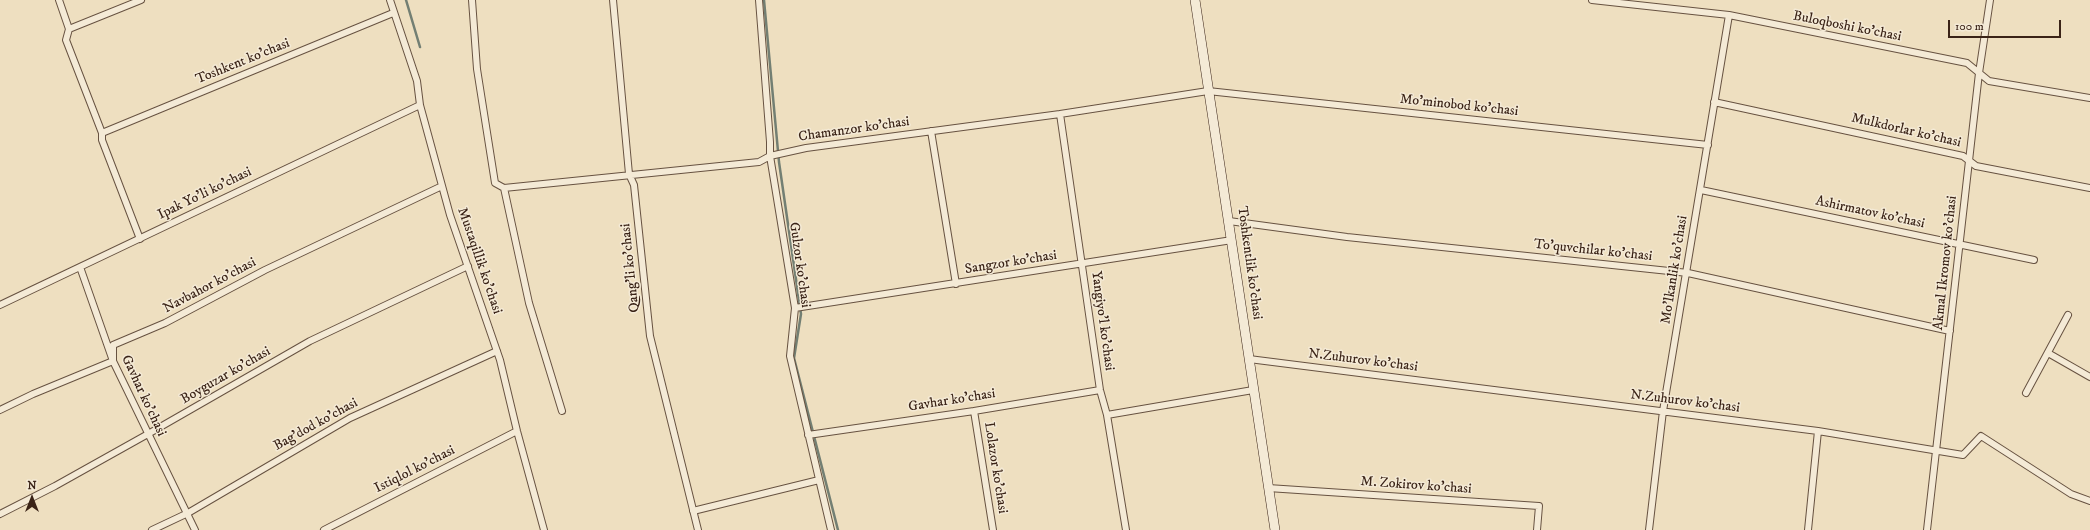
<!DOCTYPE html>
<html>
<head>
<meta charset="utf-8">
<style>
  body { margin:0 }
  #map { position:relative; width:2090px; height:530px; overflow:hidden; background:#eedfc0; font-family:"IM FELL DW Pica",serif }
  canvas { display:block }
  .north { position:absolute; left:12px; top:478px; width:40px; height:40px; -webkit-text-stroke:3px #f4ead6; paint-order:stroke; rotate:0deg; font-size:11px; font-weight:700; line-height:16px; text-align:center; color:#3a2317 }
  .north::after { content:''; display:block; margin:auto; width:14px; height:18px; background:#3a2317; clip-path:polygon(50% 0,100% 100%,50% 72%,0 100%) }
  .scale { position:absolute; left:1948px; top:20px; width:113px; height:18px; box-sizing:border-box; border:2px solid #3a2317; border-top:0; padding-left:5px; font-size:12px; line-height:14px; white-space:nowrap; color:#3a2317; -webkit-text-stroke:3px #f4ead6; paint-order:stroke }
</style>
</head>
<body>
<div id="map">
<canvas width="2090" height="530"></canvas>
<div class="north">N</div>
<div class="scale">100 m</div>
</div>
<script>
const g = document.querySelector('canvas').getContext('2d');
g.lineJoin = 'round';
const poly = rows => new Path2D(rows.map(r => 'M' + r).join(''));
function stroke(path, color, width, dash) { g.strokeStyle = color; g.lineWidth = width; g.lineCap = dash ? 'butt' : 'round'; g.setLineDash(dash || []); g.stroke(path); }
function write(font, color, halo, rows, align = 'center') {
  g.font = font + ' "IM FELL DW Pica",serif'; g.lineWidth = 3; g.setLineDash([]); g.textBaseline = 'middle'; g.strokeStyle = halo; g.fillStyle = color; for (const [text, x, y, turn = 0] of rows) {
    g.save(); g.translate(x, y); g.rotate((+turn || 0) * Math.PI / 180); g.textAlign = isNaN(turn) ? turn : align; if (halo) g.strokeText(text, 0, 0); g.fillText(text, 0, 0); g.restore();
  }
}
const stream = poly([
  [406,0,420,47],
  [764,0,779,162,801,314,794,358,838,530]
]);
const minor = poly([
  [59,0,69,29,66,40,102,133,102,140,140,239],
  [390,0,417,81,420,105,450,215,500,360,517,431,544,530],
  [472,0,477,69,495,183,504,188,529,303,562,411],
  [613,0,629,174,634,185,650,336,698,530],
  [759,0,770,142,770,156,795,308,790,356,831,530],
  [1592,0,1729,15,1967,63,1989,81,2090,98],
  [69,29,141,0],
  [1714,102,1963,156,1976,166,2090,188],
  [1060,114,1100,390,1107,415,1126,530],
  [931,131,956,284],
  [102,133,393,13],
  [504,188,759,162,770,156,806,148,1060,114,1208,91,1708,145],
  [1701,190,2034,260],
  [1229,221,1347,237,1688,273,1950,331],
  [80,267,113,361,195,530],
  [0,305,420,105],
  [795,308,1232,240],
  [2048,353,2090,377],
  [1249,359,1818,431,1963,455,1981,436,2071,494,2090,501],
  [2026,393,2068,315],
  [0,410,33,394,113,361,113,345,165,323,265,270,442,186],
  [974,411,993,530],
  [1107,415,1253,390],
  [808,435,974,411,1100,390],
  [1268,488,1539,506,1537,530],
  [693,511,819,480],
  [0,514,55,486,148,434,310,341,468,266],
  [152,530,188,513,350,418,497,351],
  [324,530,517,431],
  [1649,530,1663,411,1729,15],
  [1808,530,1818,431],
  [1927,530,1979,73,1990,0]
]);
const secondary = poly([
  [1195,0,1275,530]
]);
const streetNames = [
  ["Buloqboshi ko'chasi",1847,27,11],
  ["Toshkent ko'chasi",243,62,-22],
  ["Mo'minobod ko'chasi",1459,106,6],
  ["Chamanzor ko'chasi",854,130,-8],
  ["Mulkdorlar ko'chasi",1906,131,13],
  ["Ipak Yo'li ko'chasi",205,194,-26],
  ["Ashirmatov ko'chasi",1870,213,12],
  ["To'quvchilar ko'chasi",1593,251,6],
  ["Mustaqillik ko'chasi",479,261,71],
  ["Sangzor ko'chasi",1011,263,-9],
  ["Toshkentlik ko'chasi",1249,263,82],
  ["Akmal Ikromov ko'chasi",1946,263,-84],
  ["Gulzor ko'chasi",799,265,82],
  ["Qang'li ko'chasi",631,268,-96],
  ["Mo'lkanlik ko'chasi",1675,270,-81],
  ["Navbahor ko'chasi",210,286,-28],
  ["Yangiyo'l ko'chasi",1102,321,82],
  ["N.Zuhurov ko'chasi",1363,361,7],
  ["Boyguzar ko'chasi",226,376,-30],
  ["Gavhar ko'chasi",143,396,65],
  ["Gavhar ko'chasi",952,401,-9],
  ["N.Zuhurov ko'chasi",1685,402,7],
  ["Bag'dod ko'chasi",316,425,-29],
  ["Lolazor ko'chasi",995,468,81],
  ["Istiqlol ko'chasi",415,470,-27],
  ["M. Zokirov ko'chasi",1416,486,4]
];
stroke(stream, '#737f73', 2.5);
stroke(minor, '#675241', 8);
stroke(secondary, '#3a2317', 10);
stroke(minor, '#f4ead6', 6);
stroke(secondary, '#f4ead6', 9);
write('14px', '#3a2317', '#f4ead6', streetNames);
</script>
</body>
</html>
